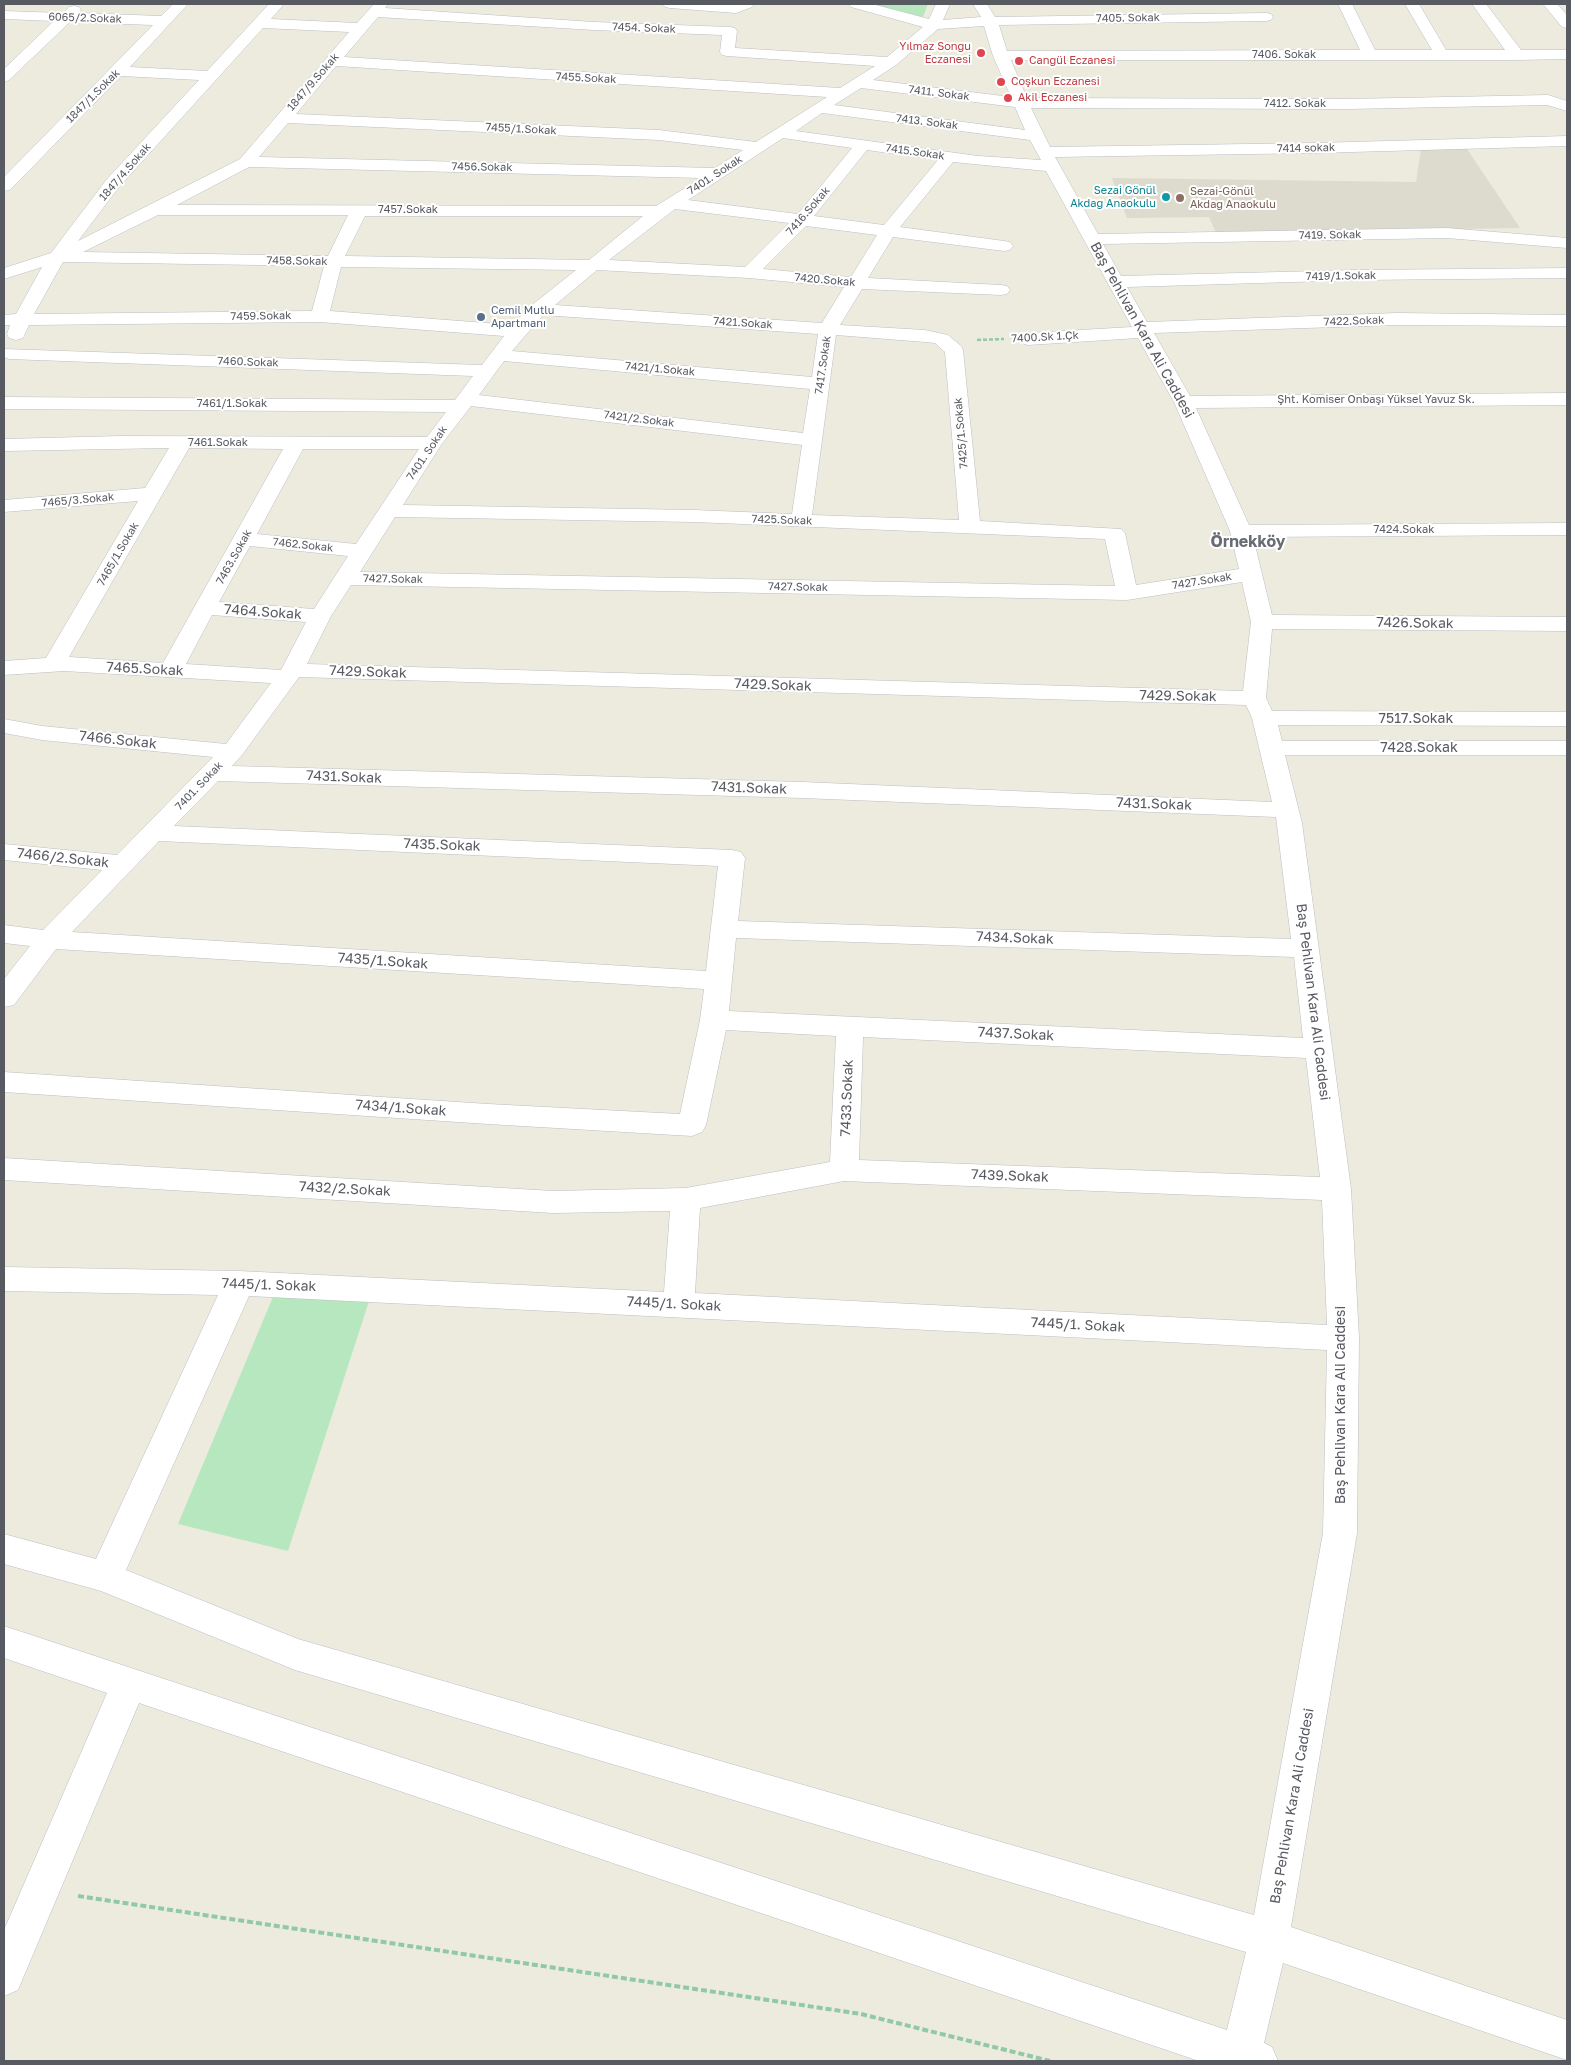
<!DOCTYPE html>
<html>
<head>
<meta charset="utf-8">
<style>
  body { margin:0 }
  #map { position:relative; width:1571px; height:2065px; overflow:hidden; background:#ecebde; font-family:"Golos Text",sans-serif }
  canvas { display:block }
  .frame { position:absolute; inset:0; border:5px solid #575a61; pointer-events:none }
</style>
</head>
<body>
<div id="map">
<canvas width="1571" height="2065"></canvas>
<div class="frame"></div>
</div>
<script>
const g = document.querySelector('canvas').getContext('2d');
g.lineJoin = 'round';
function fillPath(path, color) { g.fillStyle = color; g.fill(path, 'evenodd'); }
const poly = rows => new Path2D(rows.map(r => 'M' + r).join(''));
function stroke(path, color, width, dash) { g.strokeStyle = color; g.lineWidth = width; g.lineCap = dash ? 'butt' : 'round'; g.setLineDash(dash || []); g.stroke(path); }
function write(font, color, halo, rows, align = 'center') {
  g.font = font + ' "Golos Text",sans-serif'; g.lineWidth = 4; g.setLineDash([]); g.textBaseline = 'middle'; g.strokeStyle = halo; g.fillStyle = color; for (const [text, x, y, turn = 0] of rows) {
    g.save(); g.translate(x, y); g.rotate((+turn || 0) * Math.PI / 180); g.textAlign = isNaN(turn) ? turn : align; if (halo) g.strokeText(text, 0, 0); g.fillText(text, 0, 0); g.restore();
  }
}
const education = poly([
  [1421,149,1467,149,1520,228,1216,233,1209,217,1127,218,1112,178,1416,182]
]);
const green = poly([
  [872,4,928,4,923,17],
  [275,1292,371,1295,288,1551,178,1524]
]);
const pathFar1 = poly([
  [977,340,1004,339]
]);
const path = poly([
  [78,1896,861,2014,1050,2061]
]);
const minor = poly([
  [173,4,188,4,130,67,207,71,269,4,284,4,271,19,357,23,374,4,388,4,385,8,594,22,730,27,735,28,737,31,735,48,887,57,923,27,851,7,849,4,872,4,929,19,936,4,950,4,943,20,981,17,973,4,987,4,995,17,1266,13,1271,14,1273,17,1271,20,1266,21,999,25,1007,51,1360,50,1338,4,1352,4,1375,50,1432,50,1405,4,1419,4,1446,50,1505,50,1472,4,1486,4,1521,50,1567,50,1567,59,1517,60,1011,60,1027,98,1348,99,1548,95,1567,101,1567,111,1547,105,1348,109,1031,108,1050,147,1316,143,1567,136,1567,146,1316,153,1055,157,1098,234,1447,228,1567,238,1567,248,1447,238,1103,244,1121,276,1359,270,1567,268,1567,278,1359,280,1127,287,1147,322,1397,313,1567,315,1567,326,1397,325,1154,333,1190,396,1567,393,1567,405,1196,408,1249,525,1567,523,1567,535,1253,537,1272,615,1567,617,1567,631,1272,629,1266,698,1272,711,1567,712,1567,726,1278,725,1282,741,1567,741,1567,755,1285,755,1302,823,1351,1189,1359,1338,1357,1533,1291,1927,1567,2020,1567,2060,1283,1963,1264,2043,1272,2047,1278,2061,1199,2061,139,1703,18,1990,4,1996,4,1930,107,1693,4,1658,4,1626,1227,2030,1246,1952,295,1670,101,1591,4,1564,4,1534,96,1559,218,1295,4,1291,4,1267,239,1271,664,1292,670,1211,553,1213,4,1180,4,1158,553,1191,686,1188,830,1162,836,1036,726,1030,706,1125,702,1132,692,1136,488,1124,4,1092,4,1072,488,1104,680,1114,700,1020,704,989,56,949,14,1005,4,1007,4,979,30,946,4,943,4,925,43,930,102,870,4,860,4,844,117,855,213,757,42,740,4,733,4,719,42,726,226,744,271,683,64,671,4,675,4,661,46,658,138,501,4,512,4,500,145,488,169,448,4,451,4,439,121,436,427,437,446,412,4,409,4,397,455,400,473,376,9,359,4,357,4,349,482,365,504,336,320,322,29,325,23,338,16,340,9,338,7,334,10,325,4,325,4,315,16,314,42,267,4,279,4,268,51,253,107,179,199,80,121,76,10,190,4,191,4,177,153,25,70,22,9,80,4,82,4,69,54,21,4,19,4,11,63,13,69,7,74,6,79,7,81,10,79,13,161,16,173,4],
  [378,17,594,30,722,35,720,52,722,55,727,56,875,66,840,88,344,57,378,17],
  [984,26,993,56,1011,97,873,80,896,65,938,29,984,26],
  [263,28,349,32,240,159,78,241,119,187,263,28],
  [336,66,827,97,756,142,659,130,296,114,336,66],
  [861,88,1015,107,1025,130,834,105,861,88],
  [822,113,1030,140,1041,160,978,156,796,131,822,113],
  [288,123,659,140,743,150,715,168,259,157,288,123],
  [783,138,852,148,798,214,688,200,783,138],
  [867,150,938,160,884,225,814,216,867,150],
  [953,162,1046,171,1132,327,1028,333,1021,335,1019,339,1021,343,1028,345,1138,338,1174,402,1230,531,1239,569,1136,585,1125,533,1121,529,980,521,963,350,961,346,948,335,925,330,840,325,862,289,1001,295,1007,294,1010,290,1007,286,1001,285,868,278,893,237,1004,251,1010,250,1013,246,1010,242,1004,241,900,227,953,162],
  [249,167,701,178,656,206,177,205,249,167],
  [675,209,789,223,745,267,609,260,675,209],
  [158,215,348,215,328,256,83,252,158,215],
  [365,216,643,216,589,260,345,256,365,216],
  [806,226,877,235,851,277,763,269,806,226],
  [63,262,324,266,312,311,34,314,63,262],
  [341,267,576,270,532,305,512,325,330,311,341,267],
  [597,270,749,278,844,287,822,323,555,305,597,270],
  [543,315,818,334,812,377,512,351,543,315],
  [836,335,925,342,935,343,945,352,959,520,812,515,836,335],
  [504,361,810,389,803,433,479,395,504,361],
  [471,406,802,445,792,514,694,510,403,505,441,445,471,406],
  [189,448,283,449,163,663,69,657,189,448],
  [303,449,419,449,356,544,257,534,303,449],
  [395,517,694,522,1105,539,1115,586,360,572,395,517],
  [250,546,348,556,314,609,219,602,250,546],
  [1242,582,1251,622,1243,691,307,664,331,616,351,585,1127,600,1242,582],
  [212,615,306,622,281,670,186,664,212,615],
  [299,677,1246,705,1252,718,1272,802,802,782,232,766,242,755,299,677],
  [218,781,802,798,1276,817,1291,939,738,921,745,858,741,852,732,850,174,826,218,781],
  [159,841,718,866,706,971,72,932,159,841],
  [736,938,1294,957,1303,1038,729,1011,736,938],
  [863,1037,1306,1058,1320,1177,859,1160,863,1037],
  [844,1181,1322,1200,1327,1325,695,1293,700,1208,844,1181],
  [249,1296,1327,1350,1323,1533,1254,1915,298,1639,126,1570,249,1296],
  [663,4,734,5,754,4,752,7,736,13,670,8,665,7,663,4],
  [1543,4,1557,4,1567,15,1567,28,1562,27,1543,4]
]);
const markers = [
  [981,53,5,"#e0444e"],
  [1019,61,5,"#e0444e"],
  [1001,82,5,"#e0444e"],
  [1008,98,5,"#e0444e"],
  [1166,197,5,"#0f9aa8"],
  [1180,198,5,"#8d6e63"],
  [481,317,5,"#5c6f8a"]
];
const farStreetnames = [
  ["6065/2.Sokak",85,18,2],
  ["7405. Sokak",1128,18,-1],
  ["7454. Sokak",644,28,2],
  ["7406. Sokak",1284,55],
  ["7455.Sokak",586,78,3],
  ["1847/9.Sokak",313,82,-49],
  ["7411. Sokak",939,93,7],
  ["1847/1.Sokak",93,96,-45],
  ["7412. Sokak",1295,104],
  ["7413. Sokak",927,122,7],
  ["7455/1.Sokak",521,129,3],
  ["7414 sokak",1306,148,-1],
  ["7415.Sokak",915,152,8],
  ["7456.Sokak",482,167,1],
  ["1847/4.Sokak",125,172,-49],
  ["7401. Sokak",715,175,-33],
  ["7457.Sokak",408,210],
  ["7416.Sokak",808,211,-49],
  ["7419. Sokak",1330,235,-1],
  ["7458.Sokak",297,261,1],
  ["7419/1.Sokak",1341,276,-1],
  ["7420.Sokak",825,280,5],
  ["7459.Sokak",261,316,-1],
  ["7422.Sokak",1354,321,-2],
  ["7421.Sokak",743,323,4],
  ["7400.Sk 1.Çk",1045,337,-3],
  ["7460.Sokak",248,362,2],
  ["7417.Sokak",823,365,-82],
  ["7421/1.Sokak",660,369,5],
  ["Şht. Komiser Onbaşı Yüksel Yavuz Sk.",1376,400],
  ["7461/1.Sokak",232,404],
  ["7421/2.Sokak",639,419,7],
  ["7425/1.Sokak",961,433,-95],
  ["7461.Sokak",218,443],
  ["7401. Sokak",427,453,-56],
  ["7465/3.Sokak",78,500,-5],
  ["7425.Sokak",782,520,2],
  ["7424.Sokak",1404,530],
  ["7462.Sokak",303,545,6],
  ["7465/1.Sokak",118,554,-60],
  ["7463.Sokak",234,557,-61],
  ["7427.Sokak",393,579,1],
  ["7427.Sokak",1202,581,-9],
  ["7427.Sokak",798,587,1],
  ["7401. Sokak",199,786,-46]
];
const farHealthnames = [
  ["Yılmaz Songu",971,47,"right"],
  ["Eczanesi",971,60,"right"],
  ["Cangül Eczanesi",1029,61],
  ["Coşkun Eczanesi",1011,82],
  ["Akil Eczanesi",1018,98]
];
const farCulturenames = [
  ["Sezai Gönül",1156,191],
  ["Akdağ Anaokulu",1156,204]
];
const farEducationnames = [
  ["Sezai-Gönül",1190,192],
  ["Akdağ Anaokulu",1190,205]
];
const farServicenames = [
  ["Cemil Mutlu",491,311],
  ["Apartmanı",491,324]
];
const streetNames = [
  ["Baş Pehlivan Kara Ali Caddesi",1142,330,61],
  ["7464.Sokak",263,612,4],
  ["7426.Sokak",1415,623,1],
  ["7465.Sokak",145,669,3],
  ["7429.Sokak",368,672,2],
  ["7429.Sokak",773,685,2],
  ["7429.Sokak",1178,696,1],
  ["7517.Sokak",1416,719],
  ["7466.Sokak",118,740,6],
  ["7428.Sokak",1419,748],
  ["7431.Sokak",344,777,2],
  ["7431.Sokak",749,788,2],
  ["7431.Sokak",1154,804,2],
  ["7435.Sokak",442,845,2],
  ["7466/2.Sokak",63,858,6],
  ["7434.Sokak",1015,938,2],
  ["7435/1.Sokak",383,961,4],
  ["Baş Pehlivan Kara Ali Caddesi",1313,1002,83],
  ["7437.Sokak",1016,1034,3],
  ["7433.Sokak",847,1098,-88],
  ["7434/1.Sokak",401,1108,4],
  ["7439.Sokak",1010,1176,2],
  ["7432/2.Sokak",345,1189,3],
  ["7445/1. Sokak",269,1285,2],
  ["7445/1. Sokak",674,1304,3],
  ["7445/1. Sokak",1078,1325,3],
  ["Baş Pehlivan Kara Ali Caddesi",1341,1405,-90],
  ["Baş Pehlivan Kara Ali Caddesi",1292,1806,-80]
];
const farDistrictnames = [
  ["Örnekköy",1248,542]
];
fillPath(education, '#dcdbcd');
fillPath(green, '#b7e7bf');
stroke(minor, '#bbbdc4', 1);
stroke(pathFar1, '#90c8a8', 2.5, [4, 2]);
stroke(path, '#90c8a8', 4, [6, 3]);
fillPath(minor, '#fff');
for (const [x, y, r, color] of markers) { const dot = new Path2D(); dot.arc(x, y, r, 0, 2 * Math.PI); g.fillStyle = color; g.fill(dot); stroke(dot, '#fff', 2); }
write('11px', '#575a61', '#fff', farStreetnames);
write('11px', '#be3a42', '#fff', farHealthnames, 'left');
write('11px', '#0d838f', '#fff', farCulturenames, 'right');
write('11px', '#785e54', '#fff', farEducationnames, 'left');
write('11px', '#4e5e75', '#fff', farServicenames, 'left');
write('14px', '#575a61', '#fff', streetNames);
write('bold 16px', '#686c73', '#fff', farDistrictnames);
</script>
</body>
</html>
